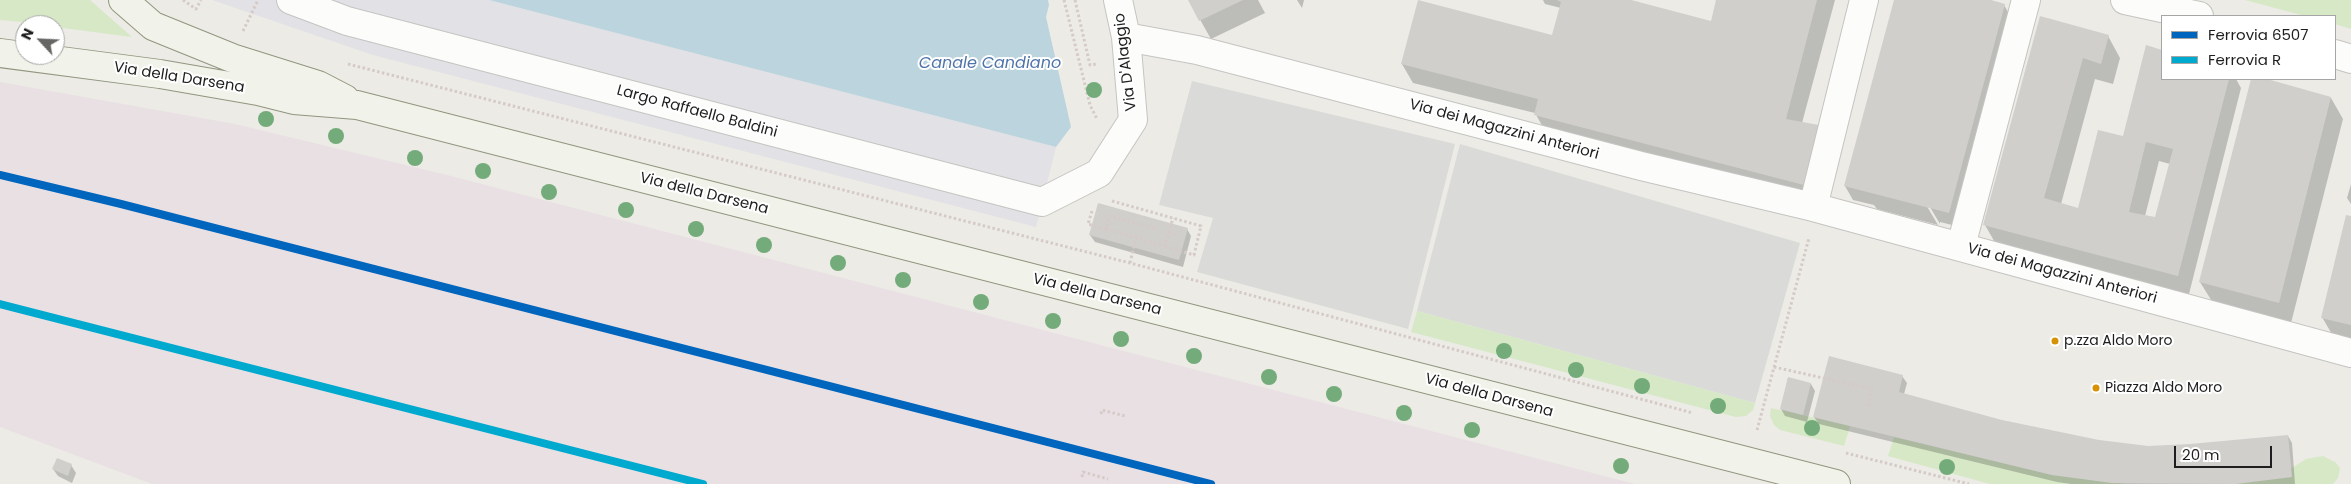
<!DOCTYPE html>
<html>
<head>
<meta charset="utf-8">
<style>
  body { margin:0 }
  #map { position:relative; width:2351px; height:484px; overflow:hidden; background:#ecebe6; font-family:Poppins,sans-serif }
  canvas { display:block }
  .legend { position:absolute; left:2161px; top:15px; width:175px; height:65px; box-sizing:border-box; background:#fff; border:1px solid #a5a5a5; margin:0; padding:6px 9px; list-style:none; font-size:15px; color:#1e1e1e }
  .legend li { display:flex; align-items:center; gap:10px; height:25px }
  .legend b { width:25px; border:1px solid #a5a5a5 }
  .north { position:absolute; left:15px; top:15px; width:50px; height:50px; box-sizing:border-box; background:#fff; border:1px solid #a5a5a5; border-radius:50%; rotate:295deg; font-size:14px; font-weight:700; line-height:20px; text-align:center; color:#1e1e1e }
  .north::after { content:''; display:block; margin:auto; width:18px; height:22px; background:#666664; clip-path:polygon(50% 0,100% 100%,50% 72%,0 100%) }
  .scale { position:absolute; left:2174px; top:446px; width:98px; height:22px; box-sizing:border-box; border:2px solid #1e1e1e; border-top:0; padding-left:6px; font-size:15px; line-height:18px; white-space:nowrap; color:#1e1e1e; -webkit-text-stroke:4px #fff; paint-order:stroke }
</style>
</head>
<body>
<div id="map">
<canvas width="2351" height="484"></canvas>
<ul class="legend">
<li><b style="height:6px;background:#0065bd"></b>Ferrovia 6507</li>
<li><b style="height:6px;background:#00a9ce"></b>Ferrovia R</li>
</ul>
<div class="north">N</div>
<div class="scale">20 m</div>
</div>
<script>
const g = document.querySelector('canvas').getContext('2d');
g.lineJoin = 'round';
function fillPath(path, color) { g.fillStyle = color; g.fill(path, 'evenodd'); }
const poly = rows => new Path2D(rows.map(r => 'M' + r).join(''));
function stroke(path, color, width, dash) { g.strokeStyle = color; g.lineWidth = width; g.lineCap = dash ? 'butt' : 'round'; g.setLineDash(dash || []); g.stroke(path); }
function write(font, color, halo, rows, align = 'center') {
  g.font = font + ' Poppins,sans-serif'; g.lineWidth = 4; g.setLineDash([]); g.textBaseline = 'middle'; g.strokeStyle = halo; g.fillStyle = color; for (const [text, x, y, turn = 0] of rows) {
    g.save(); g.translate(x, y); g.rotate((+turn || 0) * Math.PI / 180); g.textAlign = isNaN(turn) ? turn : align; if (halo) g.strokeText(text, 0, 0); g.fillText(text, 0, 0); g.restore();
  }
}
const industrial = poly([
  [0,82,235,124,447,175,1635,484,152,484,0,427]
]);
const religious = poly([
  [1192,81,1455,144,1408,329,1197,272,1213,218,1159,205],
  [1460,144,1800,243,1755,403,1417,311]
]);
const grass = poly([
  [0,0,90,0,132,37,55,27,55,25,0,20],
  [2245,0,2351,0,2351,29,2335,24,2335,16,2305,16],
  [1417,311,1755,403,1753,410,1746,416,1736,417,1411,332],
  [1771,408,1850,426,1844,446,1780,430,1774,425,1770,416],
  [1894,437,2052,475,2127,484,1990,484,1888,456],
  [2323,456,2335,462,2340,468,2338,478,2333,484,2226,484,2263,478,2287,471,2306,459]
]);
const plaza = poly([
  [212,0,489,0,1056,147,1036,227,373,55]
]);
const water = poly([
  [489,0,1048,0,1049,5,1046,17,1071,127,1056,147]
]);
const shadow = poly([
  [1189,0,1258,0,1265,13,1211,39],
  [1297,0,1304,0,1302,8],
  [1543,0,1630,0,1712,23,1717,1,1715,0,1835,0,1802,123,1818,126,1831,148,1816,206,1548,136,1535,113,1413,83,1402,64,1554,39,1561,8,1545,4],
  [1895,0,1986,0,2004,5,2012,19,1956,226,1940,222,1940,224,1927,202,1925,203,1938,225,1877,209,1874,205,1853,200,1845,186],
  [2041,18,2108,36,2120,58,2113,84,2095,79,2061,204,2079,209,2123,138,2147,47,2162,51,2162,79,2236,79,2241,88,2189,294,1997,246,1985,225],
  [2159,161,2170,164,2156,219,2145,216],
  [2252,79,2262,79,2331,98,2343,119,2291,323,2213,303,2200,282],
  [2351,184,2351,204,2347,198],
  [2351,218,2351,341,2333,336,2322,317],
  [1187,229,1191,236,1183,267,1095,242,1090,235],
  [1902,376,1907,383,1904,394,2002,421,2099,441,2148,447,2190,446,2288,436,2292,443,2295,484,2071,484,2057,482,1819,424,1814,417],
  [1788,378,1811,384,1815,391,1807,422,1785,416,1781,409],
  [71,465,76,473,72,483,58,476,53,469]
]);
const building = poly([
  [1188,0,1243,0,1199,21],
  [1418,0,1552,35,1561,2,1557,0,1631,0,1711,21,1716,0,1817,0,1786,119,1819,125,1804,185,1534,115,1538,99,1401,64],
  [1894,0,1991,0,2005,4,1949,213,1844,186],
  [2040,16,2109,35,2101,64,2083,58,2044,198,2078,208,2098,130,2123,136,2146,45,2162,50,2162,79,2229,79,2178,276,1983,225],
  [2146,142,2173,149,2155,217,2129,212],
  [2251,79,2267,79,2331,97,2279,303,2199,282],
  [1098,203,1188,228,1179,260,1089,235],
  [2346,215,2351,216,2351,325,2321,318],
  [1829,356,1903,375,1899,392,2002,420,2099,440,2148,446,2190,444,2288,435,2292,477,2236,484,2112,483,2052,475,1813,417],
  [1788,377,1811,383,1803,415,1780,409],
  [57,458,72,464,68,476,52,469]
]);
const path = poly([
  [183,0,196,9,201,0],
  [1064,0,1090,105,1097,119],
  [1075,0,1090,65,1098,64],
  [243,31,258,0],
  [348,64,1130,263,1693,413],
  [1112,201,1201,226,1194,255,1165,246],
  [1092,211,1088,224,1097,227,1106,229,1109,216,1157,229],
  [1106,229,1165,246,1173,218],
  [1169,233,1177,235],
  [1130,263,1136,238],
  [1774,367,1872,389,1868,407],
  [1101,414,1102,410,1125,416],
  [1757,430,1809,238],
  [1846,453,1969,484],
  [1082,477,1083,472,1108,479]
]);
const street = poly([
  [291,0,347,21,1042,202,1099,173,1133,120,1126,37,1118,0],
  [2125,0,2199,16],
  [1126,37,1197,50,1641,166,1813,207,2351,353],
  [2335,54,2351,59],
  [1813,207,1864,0],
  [1961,246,2026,0]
]);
const secondary = poly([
  [123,0,153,26,232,58,318,85,345,99],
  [0,53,160,74,258,91,294,100,357,105,1836,484]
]);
const rail1 = poly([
  [0,175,121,204,1211,484]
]);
const rail2 = poly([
  [0,304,703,484]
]);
const trees = [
  [1094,90],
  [266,119],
  [336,136],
  [415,158],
  [483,171],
  [549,192],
  [626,210],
  [696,229],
  [764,245],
  [838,263],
  [903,280],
  [981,302],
  [1053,321],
  [1121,339],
  [1504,351],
  [1194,356],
  [1576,370],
  [1269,377],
  [1642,386],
  [1334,394],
  [1718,406],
  [1404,413],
  [1812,428],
  [1472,430],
  [1621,466],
  [1947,467]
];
const markers = [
  [2055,341,4.5,"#d69204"],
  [2096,388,4.5,"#d69204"]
];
const busNames = [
  ["p.zza Aldo Moro",2064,341],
  ["Piazza Aldo Moro",2105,388]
];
const streetNames = [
  ["Via D'Alaggio",1126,62,-97],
  ["Via della Darsena",179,78,9],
  ["Largo Raffaello Baldini",697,112,15],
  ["Via dei Magazzini Anteriori",1504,130,15],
  ["Via della Darsena",704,194,14],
  ["Via dei Magazzini Anteriori",2062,274,15],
  ["Via della Darsena",1097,295,14],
  ["Via della Darsena",1489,396,15]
];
const waterNames = [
  ["Canale Candiano",990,64]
];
fillPath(industrial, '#e9e0e4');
fillPath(religious, '#dadad8');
fillPath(grass, '#d6e8c6');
fillPath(plaza, '#e2e1e5');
fillPath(water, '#bcd4de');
fillPath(shadow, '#0003');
fillPath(building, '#d0cfcc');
stroke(street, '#c5c4c2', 30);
stroke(secondary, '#92957f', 30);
stroke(path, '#d5cac7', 3, [2.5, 2.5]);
stroke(street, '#fcfcfb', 28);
stroke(secondary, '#f1f3ea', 28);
stroke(rail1, '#0065bd', 8);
stroke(rail2, '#00a9ce', 8);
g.fillStyle = '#74ab7a';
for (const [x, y] of trees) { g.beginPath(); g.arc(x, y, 8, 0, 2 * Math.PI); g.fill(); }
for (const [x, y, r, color] of markers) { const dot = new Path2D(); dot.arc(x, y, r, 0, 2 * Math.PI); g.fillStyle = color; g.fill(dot); stroke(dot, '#fff', 2); }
write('14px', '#1e1e1e', '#fff', busNames, 'left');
write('15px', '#1e1e1e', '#fff', streetNames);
write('italic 16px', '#4f74a9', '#fff', waterNames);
</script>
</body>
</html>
